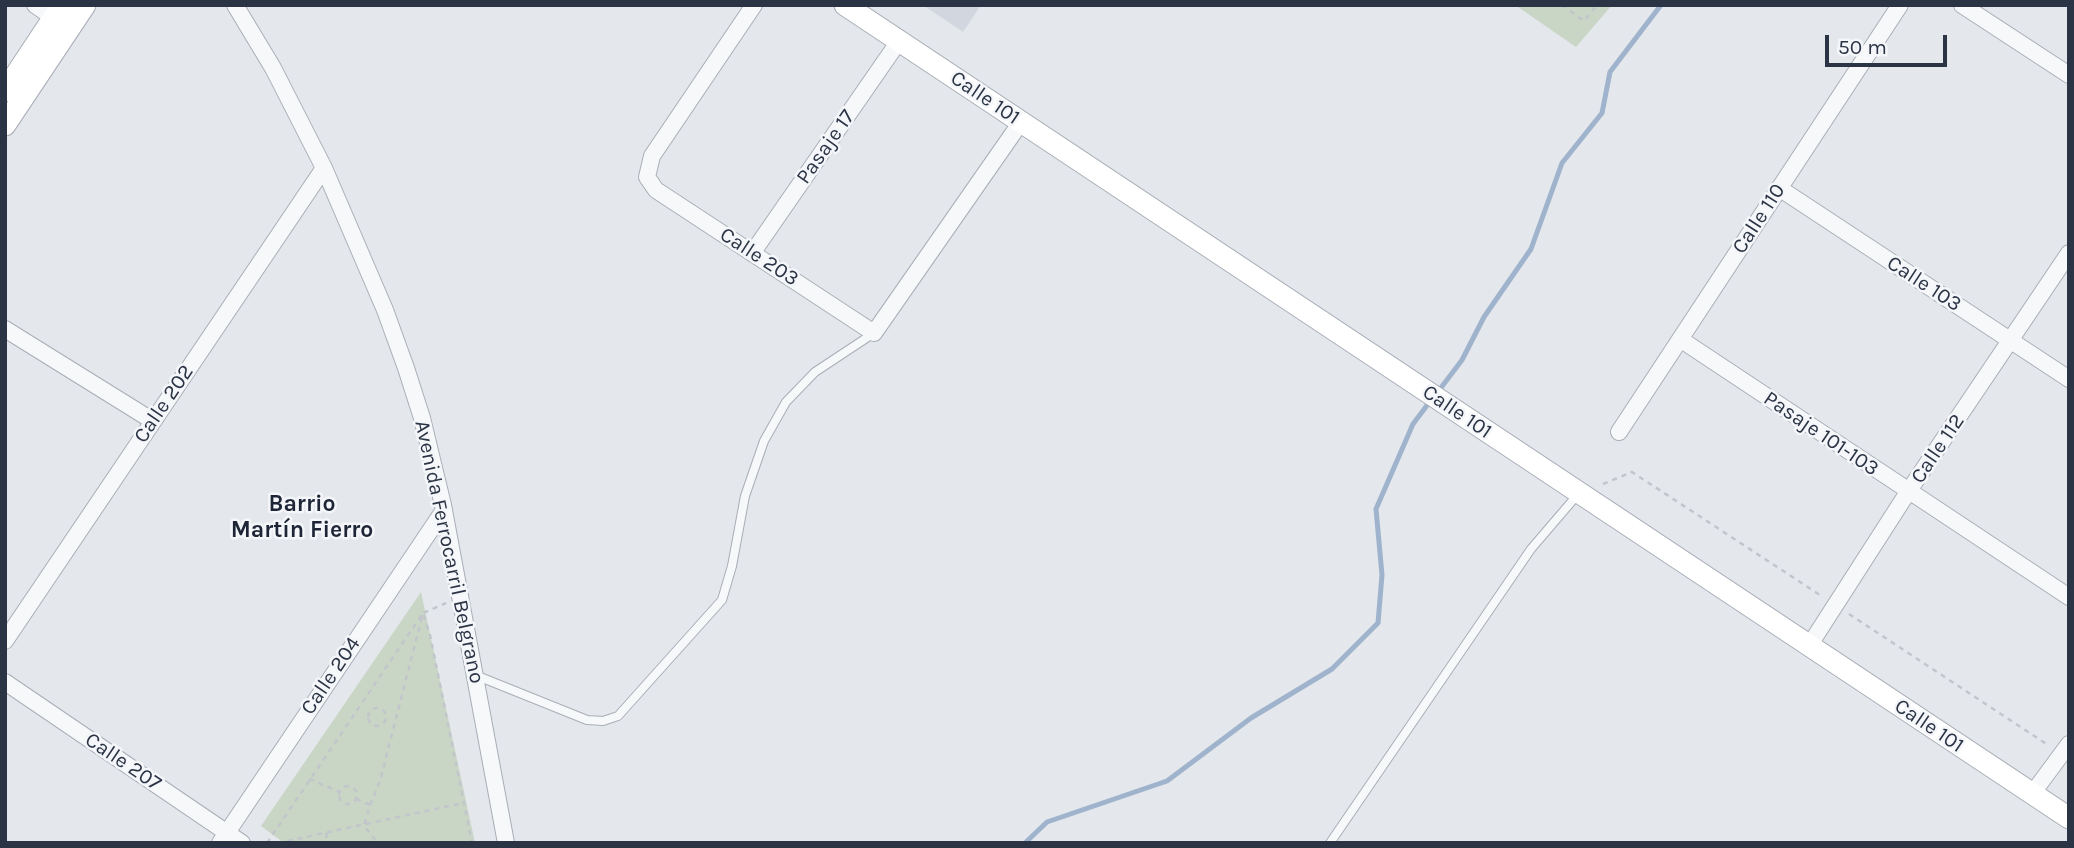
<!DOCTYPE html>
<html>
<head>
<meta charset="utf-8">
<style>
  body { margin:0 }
  #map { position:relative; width:2074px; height:848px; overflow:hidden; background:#e4e7ec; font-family:Karla,sans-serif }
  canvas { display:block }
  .frame { position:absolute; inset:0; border:7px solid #2b3445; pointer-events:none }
  .scale { position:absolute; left:1825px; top:35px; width:122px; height:32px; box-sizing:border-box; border:4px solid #2b3445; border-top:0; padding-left:9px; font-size:21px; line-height:24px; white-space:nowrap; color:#2b3445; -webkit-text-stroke:5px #f4f6f9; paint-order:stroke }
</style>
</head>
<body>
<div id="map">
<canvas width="2074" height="848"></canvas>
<div class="frame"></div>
<div class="scale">50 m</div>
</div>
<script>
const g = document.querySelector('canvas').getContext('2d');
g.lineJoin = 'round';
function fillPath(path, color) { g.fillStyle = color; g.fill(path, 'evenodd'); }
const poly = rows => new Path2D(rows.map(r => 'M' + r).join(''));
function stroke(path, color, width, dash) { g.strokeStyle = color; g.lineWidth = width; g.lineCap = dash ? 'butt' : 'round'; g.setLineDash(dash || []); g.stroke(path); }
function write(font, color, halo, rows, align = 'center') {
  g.font = font + ' Karla,sans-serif'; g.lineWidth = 5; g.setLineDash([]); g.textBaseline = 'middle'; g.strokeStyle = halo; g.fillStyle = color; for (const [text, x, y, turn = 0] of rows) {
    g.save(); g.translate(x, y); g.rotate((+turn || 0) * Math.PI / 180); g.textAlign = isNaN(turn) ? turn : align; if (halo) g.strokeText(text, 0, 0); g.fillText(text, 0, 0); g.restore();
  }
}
const built = poly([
  [923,5,981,5,963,32]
]);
const green = poly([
  [1515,5,1612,5,1576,47],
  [421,592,475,843,284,843,261,826]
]);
const stream = poly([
  [1437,393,1462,360,1484,317,1531,249,1562,163,1602,113,1610,72,1661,5],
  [1025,843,1047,822,1167,781,1251,718,1332,669,1378,623,1382,575,1376,509,1413,424,1431,400]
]);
const path = poly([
  [1562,5,1584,21,1597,5],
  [1603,484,1632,472,1823,597],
  [1849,614,2048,745],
  '368 717a9 9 0 1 1 18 0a9 9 0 1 1-18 0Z',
  [309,779,340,792],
  '339 795a9 9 0 1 1 18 0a9 9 0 1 1-18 0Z',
  [356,799,370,805,364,826,378,843],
  [370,805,380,781,423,613,446,603],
  [326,833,328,843],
  [267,843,423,613,430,635,472,843],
  [278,843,463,803]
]);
const lane = poly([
  [475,675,587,720,603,721,618,716,722,600,732,566,745,496,764,441,786,402,815,372,874,333],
  [1330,843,1531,549,1579,493]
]);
const street = poly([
  [35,5,62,24],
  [235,5,273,68,324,168,385,310,406,368,422,418,443,505,506,843],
  [754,5,652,156,647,177,656,190,874,333,1021,122],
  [1962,5,2069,75],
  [1779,188,2069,379],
  [753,252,899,41],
  [5,329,153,421],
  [1680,339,2069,597],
  [1619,432,1900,5],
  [5,641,324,168],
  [1809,646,1908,492,2069,253],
  [5,682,242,843],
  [2032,794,2069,744],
  [220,843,444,510]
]);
const secondary = poly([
  [845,5,2069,818],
  [5,91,62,5],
  [5,125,85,5]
]);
const streetNames = [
  ["Calle 101",985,98,34],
  ["Pasaje 17",826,147,-55],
  ["Calle 110",1759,219,-57],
  ["Calle 203",759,257,33],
  ["Calle 103",1924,284,33],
  ["Calle 202",164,404,-56],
  ["Calle 101",1457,412,34],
  ["Pasaje 101-103",1821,434,34],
  ["Calle 112",1938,449,-56],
  ["Avenida Ferrocarril Belgrano",449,552,78],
  ["Calle 204",331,676,-56],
  ["Calle 101",1929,726,34],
  ["Calle 207",123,762,34]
];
const neighbourhoodNames = [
  ["Barrio",302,504],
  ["Martín Fierro",302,530]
];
fillPath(built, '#d2d6de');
fillPath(green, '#c9d6c5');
stroke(stream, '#9fb4cc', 5);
stroke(lane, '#a9aeb7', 10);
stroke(street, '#a9aeb7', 18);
stroke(secondary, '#a9aeb7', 23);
stroke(path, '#c2c5cb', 2.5, [5, 5]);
stroke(lane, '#f7f8fa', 8);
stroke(street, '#f7f8fa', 16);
stroke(secondary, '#fff', 21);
write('21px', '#2b3445', '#f4f6f9', streetNames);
write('bold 23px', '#1d2536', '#f4f6f9', neighbourhoodNames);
</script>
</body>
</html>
